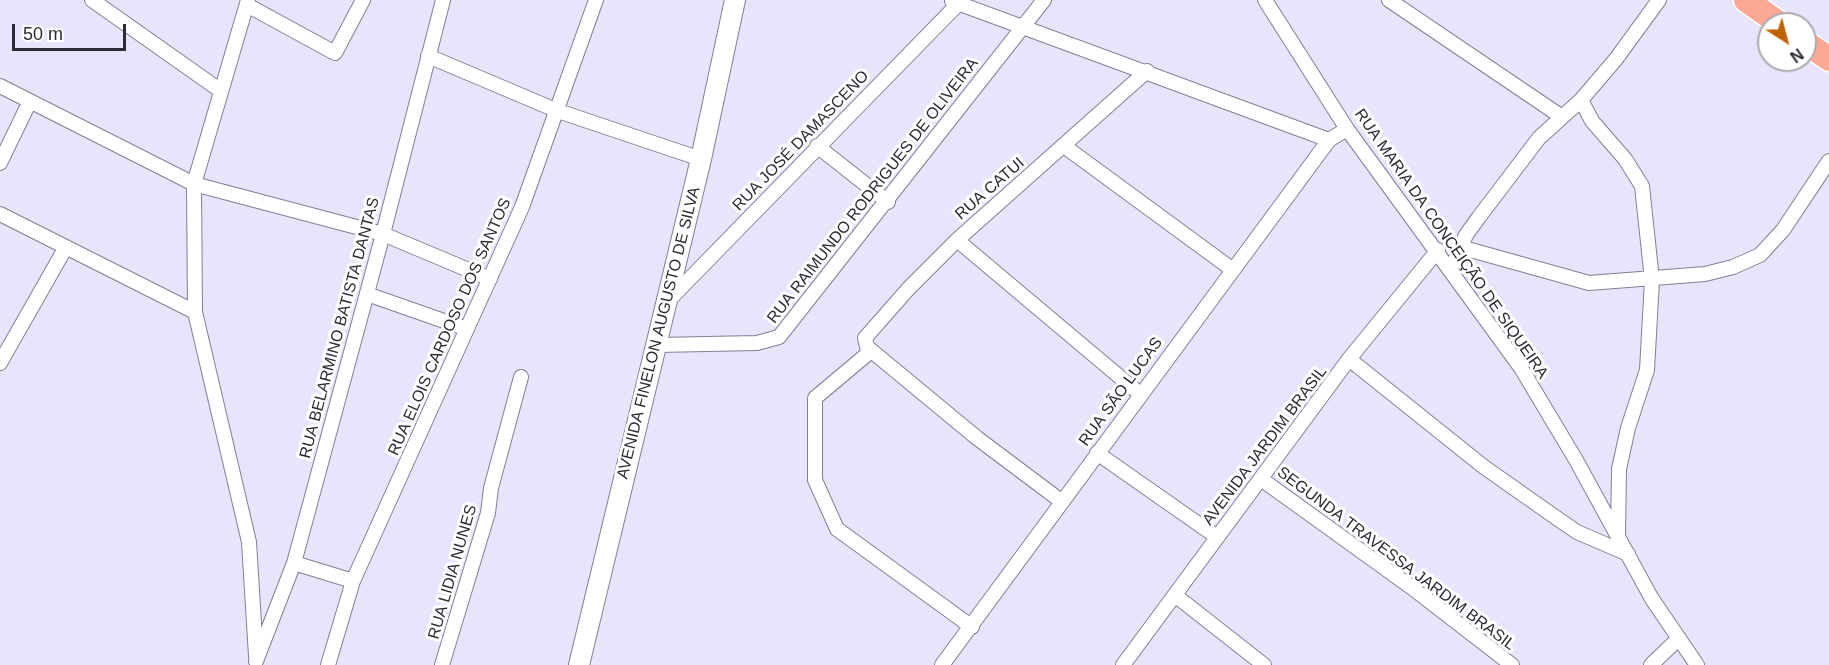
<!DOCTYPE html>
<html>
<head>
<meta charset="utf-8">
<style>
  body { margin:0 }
  #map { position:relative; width:1829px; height:665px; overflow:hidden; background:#e7e4fc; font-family:Arial,sans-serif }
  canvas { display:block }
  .north { position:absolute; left:1757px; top:12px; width:60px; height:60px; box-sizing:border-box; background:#fff; border:2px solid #abaaad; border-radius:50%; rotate:144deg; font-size:16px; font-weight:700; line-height:24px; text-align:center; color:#2c2a33 }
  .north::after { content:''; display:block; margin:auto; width:21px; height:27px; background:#bd6402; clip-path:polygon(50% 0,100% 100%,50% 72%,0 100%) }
  .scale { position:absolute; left:12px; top:24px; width:114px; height:27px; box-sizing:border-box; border:3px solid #2c2a33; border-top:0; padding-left:8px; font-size:18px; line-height:21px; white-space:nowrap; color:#2c2a33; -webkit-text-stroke:4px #fff; paint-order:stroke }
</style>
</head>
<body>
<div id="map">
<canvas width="1829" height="665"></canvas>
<div class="north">N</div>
<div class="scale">50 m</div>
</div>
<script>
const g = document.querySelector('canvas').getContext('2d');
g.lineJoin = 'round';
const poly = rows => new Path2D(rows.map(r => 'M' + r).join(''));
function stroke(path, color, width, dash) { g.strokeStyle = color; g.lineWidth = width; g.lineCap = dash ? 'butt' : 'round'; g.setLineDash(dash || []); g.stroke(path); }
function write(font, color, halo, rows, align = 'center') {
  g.font = font + ' Arial,sans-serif'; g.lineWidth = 6; g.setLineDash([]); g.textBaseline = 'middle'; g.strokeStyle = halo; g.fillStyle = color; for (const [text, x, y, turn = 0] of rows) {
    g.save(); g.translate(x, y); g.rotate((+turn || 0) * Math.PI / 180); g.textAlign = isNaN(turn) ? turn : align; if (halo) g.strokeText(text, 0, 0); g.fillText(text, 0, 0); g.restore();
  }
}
const street = poly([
  [92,0,221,91],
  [248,0,194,184,195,312,249,542,256,656],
  [1265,0,1347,129,1521,368,1576,460,1652,599,1697,665],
  [1389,0,1562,117],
  [952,1,1329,140],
  [247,5,335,53,363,0],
  [428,56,558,111,701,159],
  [0,86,194,184,383,234,490,279],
  [1581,100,1592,121,1625,159,1642,186,1652,280,1647,370,1628,428,1619,469,1618,535],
  [817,146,888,202],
  [1064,146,1233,270],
  [0,163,30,101],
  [0,214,195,312],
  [957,240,1140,394],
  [1460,247,1589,283,1705,274,1733,267,1760,255,1783,230,1829,161],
  [1451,270,1466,235,1479,217,1539,138,1581,100,1616,59,1659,0],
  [367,294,467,329],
  [667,302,959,3],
  [657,345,757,343,779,337,1044,0],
  [871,351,815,398,815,480,837,529,972,627],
  [1349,359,1484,467,1558,519,1577,532,1628,554],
  [0,363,66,247],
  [1097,453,1217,537],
  [1261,479,1411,587,1512,665],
  [1061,501,977,438,867,347,865,338,909,288,957,240,1147,71],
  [294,563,353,581],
  [1176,596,1264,665],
  [256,661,294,563,383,234,443,0],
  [328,665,353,581,522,207,596,0],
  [442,665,488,513,491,488,521,377],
  [942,665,1329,140,1347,129],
  [1123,665,1349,359,1438,250],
  [1651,665,1678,639]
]);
const secondary = poly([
  [579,665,701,159,735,0]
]);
const highway = poly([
  [1746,0,1780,24],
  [1805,42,1829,59]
]);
const streetNames = [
  ["RUA JOSÉ DAMASCENO",801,141,-46],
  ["RUA CATUI",990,189,-41],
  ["RUA RAIMUNDO RODRIGUES DE OLIVEIRA",873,191,-52],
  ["RUA MARIA DA CONCEIÇÃO DE SIQUEIRA",1451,244,55],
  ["RUA ELOIS CARDOSO DOS SANTOS",450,327,-66],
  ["RUA BELARMINO BATISTA DANTAS",340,328,-75],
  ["AVENIDA FINELON AUGUSTO DE SILVA",659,333,-76],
  ["RUA SÃO LUCAS",1121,392,-54],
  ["AVENIDA JARDIM BRASIL",1265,446,-53],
  ["SEGUNDA TRAVESSA JARDIM BRASIL",1396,559,37],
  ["RUA LIDIA NUNES",453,572,-74]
];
stroke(street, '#827f95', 16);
stroke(secondary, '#827f95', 22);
stroke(highway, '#fff', 27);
stroke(street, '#fff', 14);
stroke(secondary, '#fff', 20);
stroke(highway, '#fba995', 24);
write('16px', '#2c2a33', '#fff', streetNames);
</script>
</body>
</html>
